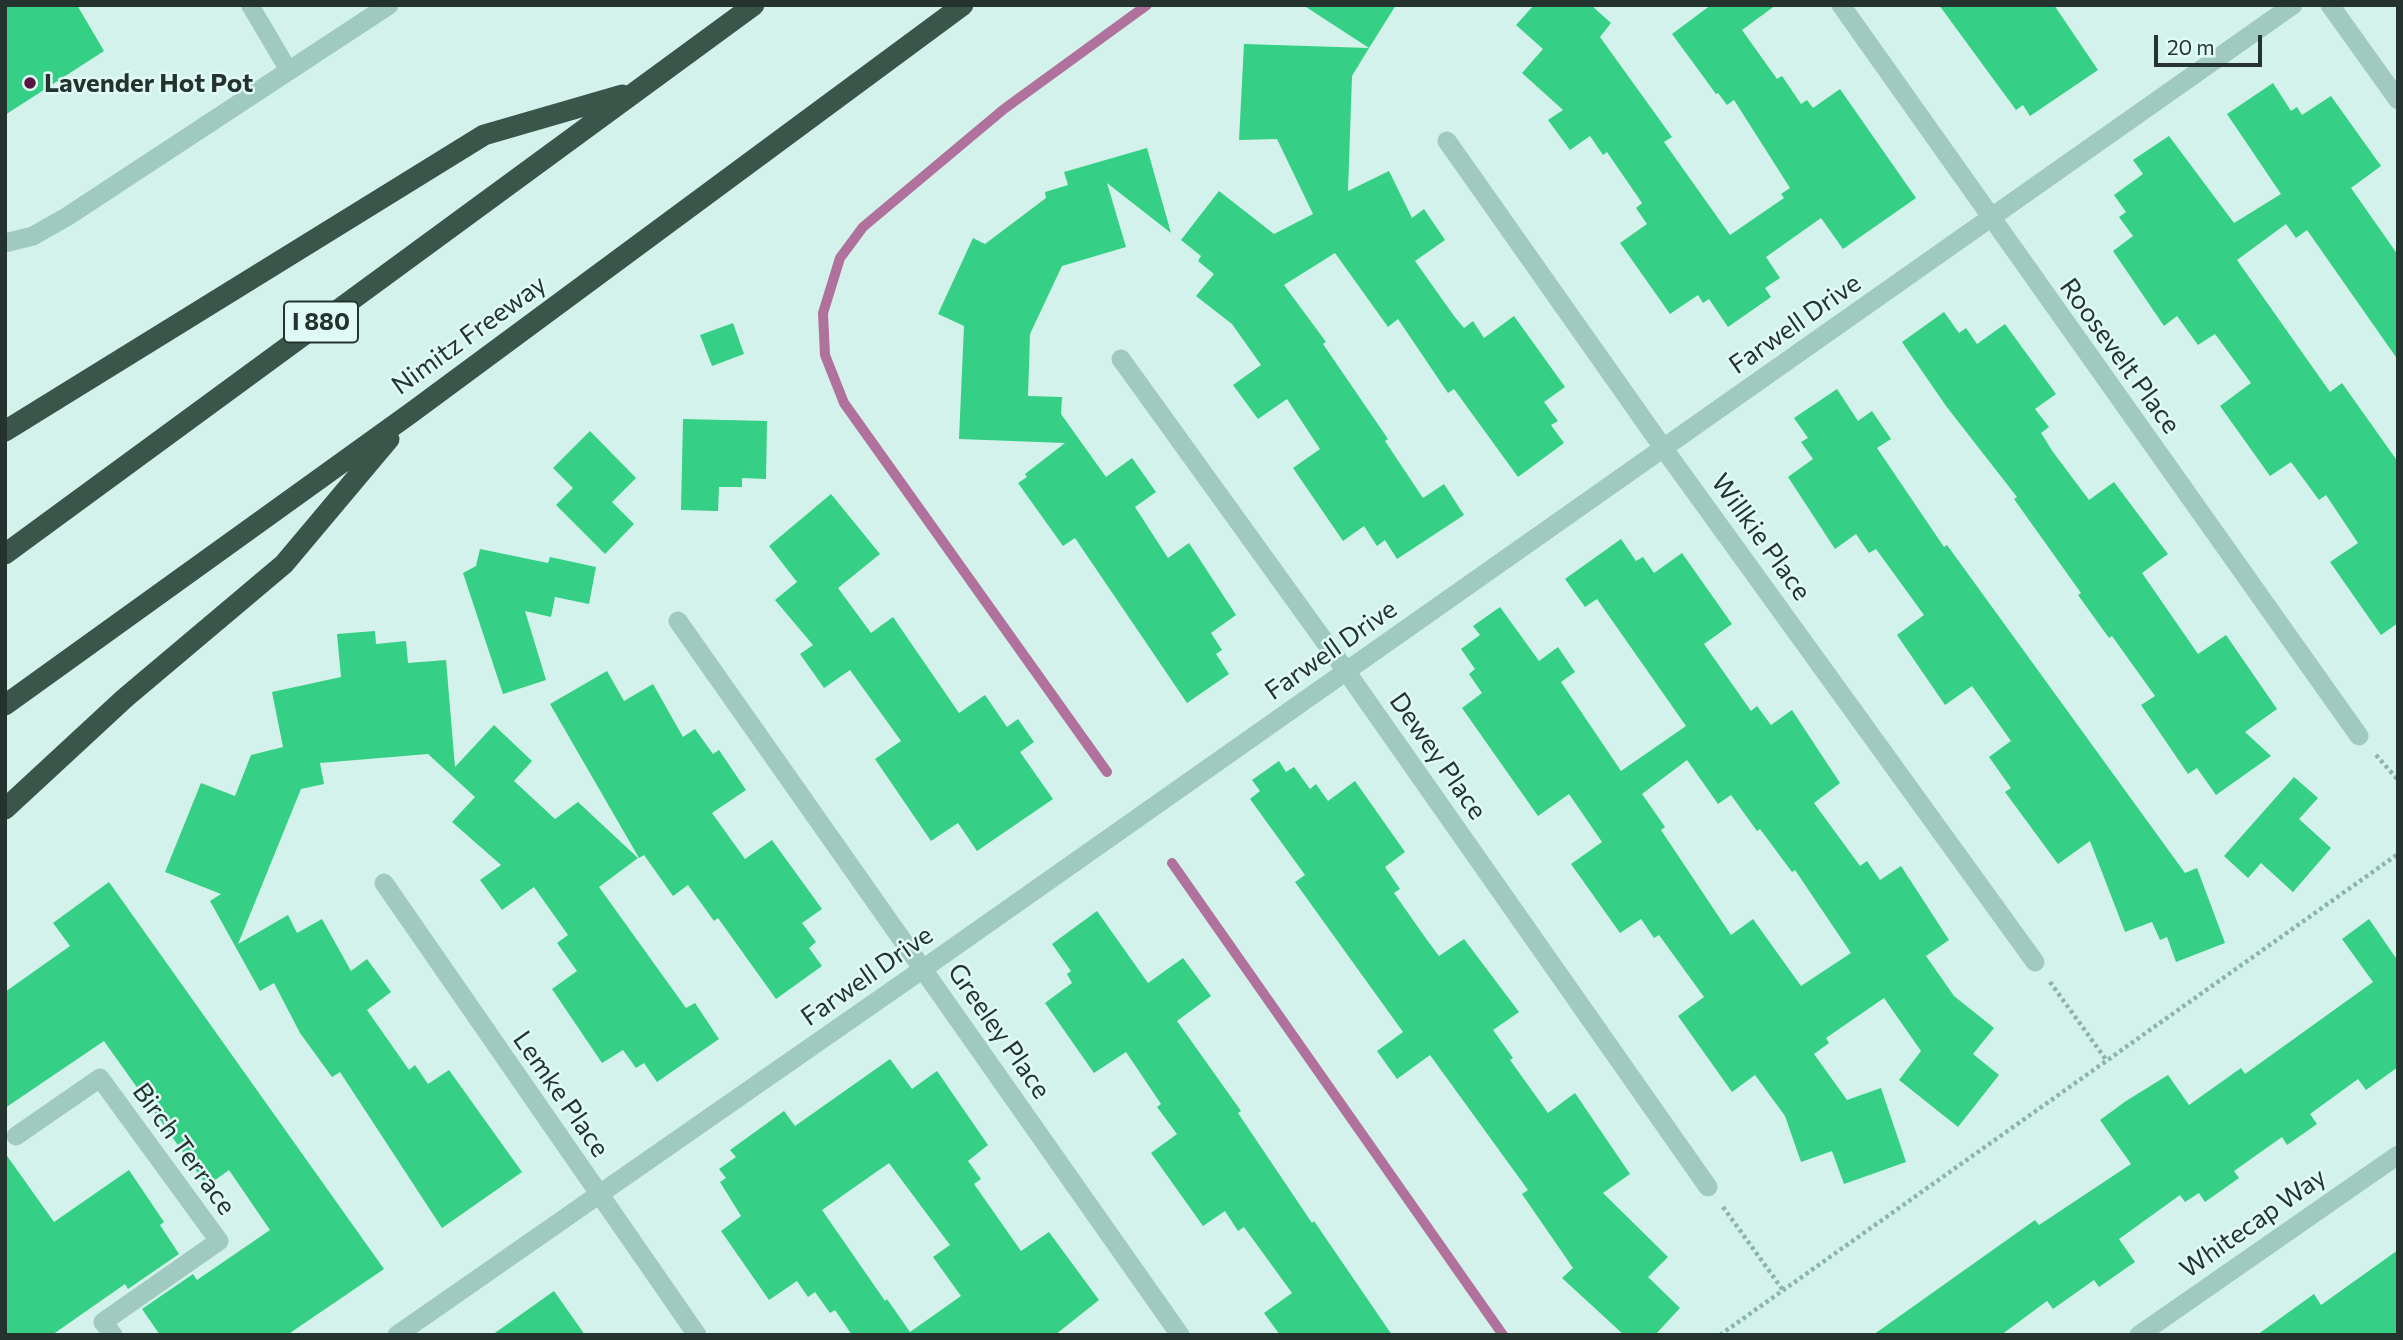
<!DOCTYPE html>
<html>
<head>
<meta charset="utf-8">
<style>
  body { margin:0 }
  #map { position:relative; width:2403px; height:1340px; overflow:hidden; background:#d4f2ec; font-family:Commissioner,sans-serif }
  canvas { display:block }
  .frame { position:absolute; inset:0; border:7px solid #24332d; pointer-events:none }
  .scale { position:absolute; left:2154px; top:35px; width:108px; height:32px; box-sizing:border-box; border:4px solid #24332d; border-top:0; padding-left:9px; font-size:21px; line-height:24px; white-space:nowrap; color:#24332d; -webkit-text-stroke:5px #e0faf5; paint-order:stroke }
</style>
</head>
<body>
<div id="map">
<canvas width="2403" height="1340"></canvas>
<div class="frame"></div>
<div class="scale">20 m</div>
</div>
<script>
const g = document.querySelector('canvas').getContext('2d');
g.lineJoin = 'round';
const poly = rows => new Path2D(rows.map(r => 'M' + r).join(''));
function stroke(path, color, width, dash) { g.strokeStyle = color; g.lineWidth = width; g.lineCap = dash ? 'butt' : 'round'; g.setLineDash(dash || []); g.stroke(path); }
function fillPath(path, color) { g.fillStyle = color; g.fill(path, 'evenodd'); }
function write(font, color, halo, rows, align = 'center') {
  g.font = font + ' Commissioner,sans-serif'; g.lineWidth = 5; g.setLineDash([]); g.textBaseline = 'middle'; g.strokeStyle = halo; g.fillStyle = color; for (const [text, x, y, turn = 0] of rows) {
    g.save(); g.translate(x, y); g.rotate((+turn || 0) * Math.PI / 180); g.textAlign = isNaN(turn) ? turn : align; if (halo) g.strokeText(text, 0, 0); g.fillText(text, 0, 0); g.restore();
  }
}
const stream = poly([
  [1107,772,844,403,825,355,823,313,840,258,863,227,1004,109,1147,5],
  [1172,863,1503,1335]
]);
const building = poly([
  [5,5,77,5,104,51,5,115],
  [1303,5,1396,5,1369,48],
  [1534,5,1591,5,1611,23,1600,37,1672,137,1664,142,1730,235,1784,198,1781,194,1790,188,1734,100,1727,105,1718,93,1716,94,1672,34,1711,5,1776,5,1742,30,1777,79,1782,76,1801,104,1807,100,1813,108,1840,89,1916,198,1843,249,1821,218,1766,257,1780,278,1765,288,1771,297,1728,327,1709,299,1703,303,1698,295,1670,314,1620,243,1647,224,1636,208,1642,203,1607,152,1603,155,1590,136,1570,150,1548,120,1563,110,1522,73,1543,49,1516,25],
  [1939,5,2054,5,2098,70,2030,116,2023,105,2016,110],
  [1244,44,1369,48,1352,76,1348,191,1389,171,1412,218,1424,209,1445,240,1415,261,1454,316,1464,328,1473,321,1484,338,1514,316,1565,387,1544,402,1558,421,1551,425,1564,443,1518,477,1454,389,1448,393,1398,319,1388,327,1335,253,1284,285,1326,342,1323,344,1388,439,1385,441,1423,498,1444,484,1464,515,1397,559,1385,540,1377,546,1364,526,1343,541,1293,468,1320,449,1287,399,1258,419,1233,385,1261,365,1232,324,1196,296,1214,274,1198,261,1201,256,1181,240,1219,191,1274,234,1313,214,1277,139,1239,140],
  [2273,83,2291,111,2297,107,2302,115,2331,96,2381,166,2351,188,2398,255,2398,360,2307,230,2296,238,2286,224,2237,260,2330,392,2342,383,2398,462,2398,623,2381,635,2330,562,2358,543,2326,495,2319,500,2291,462,2270,476,2220,406,2251,383,2215,334,2198,345,2177,316,2164,326,2113,251,2133,236,2119,217,2126,212,2114,195,2143,174,2133,160,2169,136,2234,223,2281,194,2227,114],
  [1147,148,1171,233,1107,183,1126,247,1062,266,1030,334,1028,396,1062,397,1061,414,1106,477,1132,458,1156,492,1135,507,1168,558,1189,543,1236,615,1211,633,1222,650,1216,654,1229,674,1187,703,1075,538,1063,546,1018,483,1027,477,1025,474,1065,443,959,439,964,326,938,314,973,238,985,244,1046,198,1045,192,1068,185,1064,172],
  [1944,312,1959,333,1966,328,1977,344,2005,324,2056,394,2035,409,2049,427,2041,433,2053,452,2089,500,2114,482,2168,554,2142,573,2198,654,2226,635,2277,709,2245,732,2271,756,2216,795,2197,768,2188,774,2141,705,2155,696,2112,636,2109,638,2078,595,2081,593,2014,499,2017,497,1946,406,1902,342],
  [733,323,744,354,712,366,700,335],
  [1837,389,1858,421,1872,411,1891,439,1877,448,1944,547,1947,545,2185,873,2197,868,2225,943,2176,962,2167,937,2160,940,2152,922,2125,932,2090,841,2058,864,2005,792,2011,788,1989,757,2011,741,1972,686,1945,705,1897,635,1924,615,1876,549,1869,553,1856,534,1835,549,1788,477,1813,459,1801,442,1808,438,1794,418],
  [683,419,767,421,766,479,742,478,742,487,719,487,718,511,681,510],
  [590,431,636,478,612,502,634,524,605,554,556,505,573,488,553,468],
  [831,494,880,554,838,588,871,633,893,617,959,713,985,695,1007,727,1018,719,1034,742,1020,752,1053,799,977,851,958,823,931,841,875,759,901,741,850,670,824,688,800,654,813,645,775,600,797,582,769,546],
  [1621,539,1636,561,1643,557,1654,573,1682,553,1732,624,1704,644,1751,711,1757,706,1771,725,1792,710,1840,783,1814,803,1860,866,1867,861,1880,880,1901,866,1949,940,1926,956,1954,996,1994,1028,1973,1054,1999,1075,1958,1127,1899,1080,1921,1051,1884,998,1826,1038,1829,1043,1814,1054,1847,1100,1881,1088,1906,1162,1844,1184,1832,1151,1801,1162,1785,1116,1755,1075,1732,1092,1678,1016,1704,997,1659,935,1654,938,1641,919,1620,933,1571,864,1602,842,1569,794,1538,816,1462,708,1482,693,1469,674,1475,669,1461,649,1480,635,1473,626,1500,607,1539,661,1558,647,1575,672,1561,682,1621,771,1686,726,1597,599,1585,607,1565,579],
  [1687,760,1718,804,1731,795,1757,831,1760,829,1792,872,1795,870,1851,953,1801,986,1753,919,1731,935,1661,830,1665,827,1642,794],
  [480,549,548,563,550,557,596,567,589,604,555,597,551,617,525,611,546,680,503,694,463,573,476,566],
  [375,631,376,644,406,641,408,663,446,660,455,767,494,725,532,761,514,781,555,819,578,802,638,858,599,887,686,1008,695,1003,719,1039,657,1082,644,1063,636,1068,623,1050,602,1063,552,989,577,971,557,943,568,935,534,887,502,910,480,880,501,865,452,822,475,797,428,754,320,763,324,784,301,789,238,944,288,915,297,933,322,919,351,971,367,959,391,992,367,1010,409,1070,415,1065,428,1084,449,1070,522,1172,442,1228,340,1072,332,1077,300,1033,274,983,260,991,210,901,221,894,165,872,201,783,235,796,251,755,283,747,272,692,341,677,337,634],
  [607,671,624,701,653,684,683,737,695,729,713,754,719,750,746,790,712,813,745,859,772,840,822,909,802,923,816,942,809,948,822,966,776,999,718,918,714,921,688,885,673,896,644,855,639,858,550,704],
  [1279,761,1286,772,1294,767,1310,789,1316,784,1328,801,1355,781,1405,852,1385,867,1400,889,1394,893,1427,940,1439,956,1464,939,1519,1012,1493,1030,1513,1058,1510,1060,1548,1113,1575,1093,1630,1174,1603,1193,1668,1257,1648,1277,1680,1308,1655,1335,1624,1335,1562,1278,1573,1268,1522,1194,1528,1190,1430,1055,1397,1079,1377,1051,1403,1032,1295,882,1305,875,1250,799,1260,791,1252,780],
  [2294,777,2318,798,2299,819,2331,848,2293,892,2261,863,2248,878,2224,856],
  [109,882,384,1269,287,1335,160,1335,142,1309,193,1274,197,1280,270,1230,229,1170,207,1186,104,1041,5,1108,5,992,70,946,53,923],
  [1097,911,1148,983,1183,958,1211,996,1177,1021,1241,1111,1238,1113,1312,1223,1314,1221,1392,1335,1280,1335,1264,1313,1292,1293,1244,1227,1238,1231,1225,1211,1203,1226,1151,1153,1177,1134,1157,1107,1161,1104,1126,1052,1094,1073,1045,1003,1072,983,1067,974,1071,971,1052,944],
  [2369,919,2398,961,2398,1067,2366,1090,2358,1079,2310,1114,2317,1124,2287,1145,2282,1137,2234,1171,2239,1178,2205,1202,2199,1193,2185,1202,2180,1195,2119,1239,2135,1262,2099,1287,2094,1280,2053,1309,2047,1301,2001,1335,1873,1335,2035,1220,2039,1225,2131,1164,2100,1120,2126,1101,2168,1075,2189,1105,2241,1068,2245,1074,2373,982,2342,939],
  [890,1059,912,1089,937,1071,988,1145,968,1161,981,1179,974,1184,1021,1251,1049,1232,1099,1300,1055,1335,852,1335,835,1310,830,1313,815,1292,808,1297,797,1281,769,1300,721,1231,741,1216,720,1182,726,1178,719,1169,736,1157,730,1150,784,1111,795,1126],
  [889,1163,950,1245,933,1257,961,1296,910,1332,887,1299,885,1301,822,1210],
  [5,1153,54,1222,129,1170,164,1222,160,1225,179,1254,128,1289,125,1284,52,1335,5,1335],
  [2398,1250,2398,1335,2257,1335,2314,1294,2321,1305],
  [554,1291,585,1335,492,1335]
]);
const path = poly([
  [2376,755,2398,780],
  [2050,982,2107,1061],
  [1723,1207,1783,1290],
  [1720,1335,2398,854]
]);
const service = poly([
  [250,5,289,71]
]);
const minor = poly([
  [1841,5,2359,736],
  [2330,5,2398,100],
  [1447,141,1664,449,2035,962],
  [1121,359,1346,671,1708,1187],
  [678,621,1180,1335],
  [384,883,697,1335],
  [16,1136,100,1078,219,1241,103,1322,113,1335],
  [397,1335,923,969,2293,5],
  [2139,1335,2398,1155]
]);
const tertiary = poly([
  [5,243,33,236,68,216,389,5]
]);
const motorway = poly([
  [5,431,484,135,622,95],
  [5,554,754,5],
  [5,705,411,413,963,5],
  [5,809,125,698,284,564,389,439]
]);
const markers = [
  [30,83,7,"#571741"]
];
const shields = [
  [321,322,74]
];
const shieldNames = [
  ["I 880",321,322]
];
const poiNames = [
  ["Lavender Hot Pot",44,83]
];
const streetNames = [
  ["Farwell Drive",1795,324,-35],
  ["Nimitz Freeway",469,335,-36],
  ["Roosevelt Place",2120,356,54],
  ["Willkie Place",1761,537,54],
  ["Farwell Drive",1331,650,-35],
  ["Dewey Place",1438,756,55],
  ["Farwell Drive",867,976,-35],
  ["Greeley Place",999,1031,55],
  ["Lemke Place",561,1094,55],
  ["Birch Terrace",184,1149,54],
  ["Whitecap Way",2253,1223,-35]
];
stroke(stream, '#b0719c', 10);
fillPath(building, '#35cf85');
stroke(path, '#8ab6a9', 4.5, [3.5, 3.5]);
stroke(service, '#a0cabf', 18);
stroke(minor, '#a0cabf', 19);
stroke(tertiary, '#a0cabf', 19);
stroke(motorway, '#3a554a', 21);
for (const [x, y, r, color] of markers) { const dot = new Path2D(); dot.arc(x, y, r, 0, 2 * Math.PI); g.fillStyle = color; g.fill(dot); stroke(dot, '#e0faf5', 2.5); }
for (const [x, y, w] of shields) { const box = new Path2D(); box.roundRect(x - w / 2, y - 20.5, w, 41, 5); g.fillStyle = '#e0faf5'; g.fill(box); stroke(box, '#24332d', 2); }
write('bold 24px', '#24332d', null, shieldNames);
write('bold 26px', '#24332d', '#e0faf5', poiNames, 'left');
write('26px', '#24332d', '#e0faf5', streetNames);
</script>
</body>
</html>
